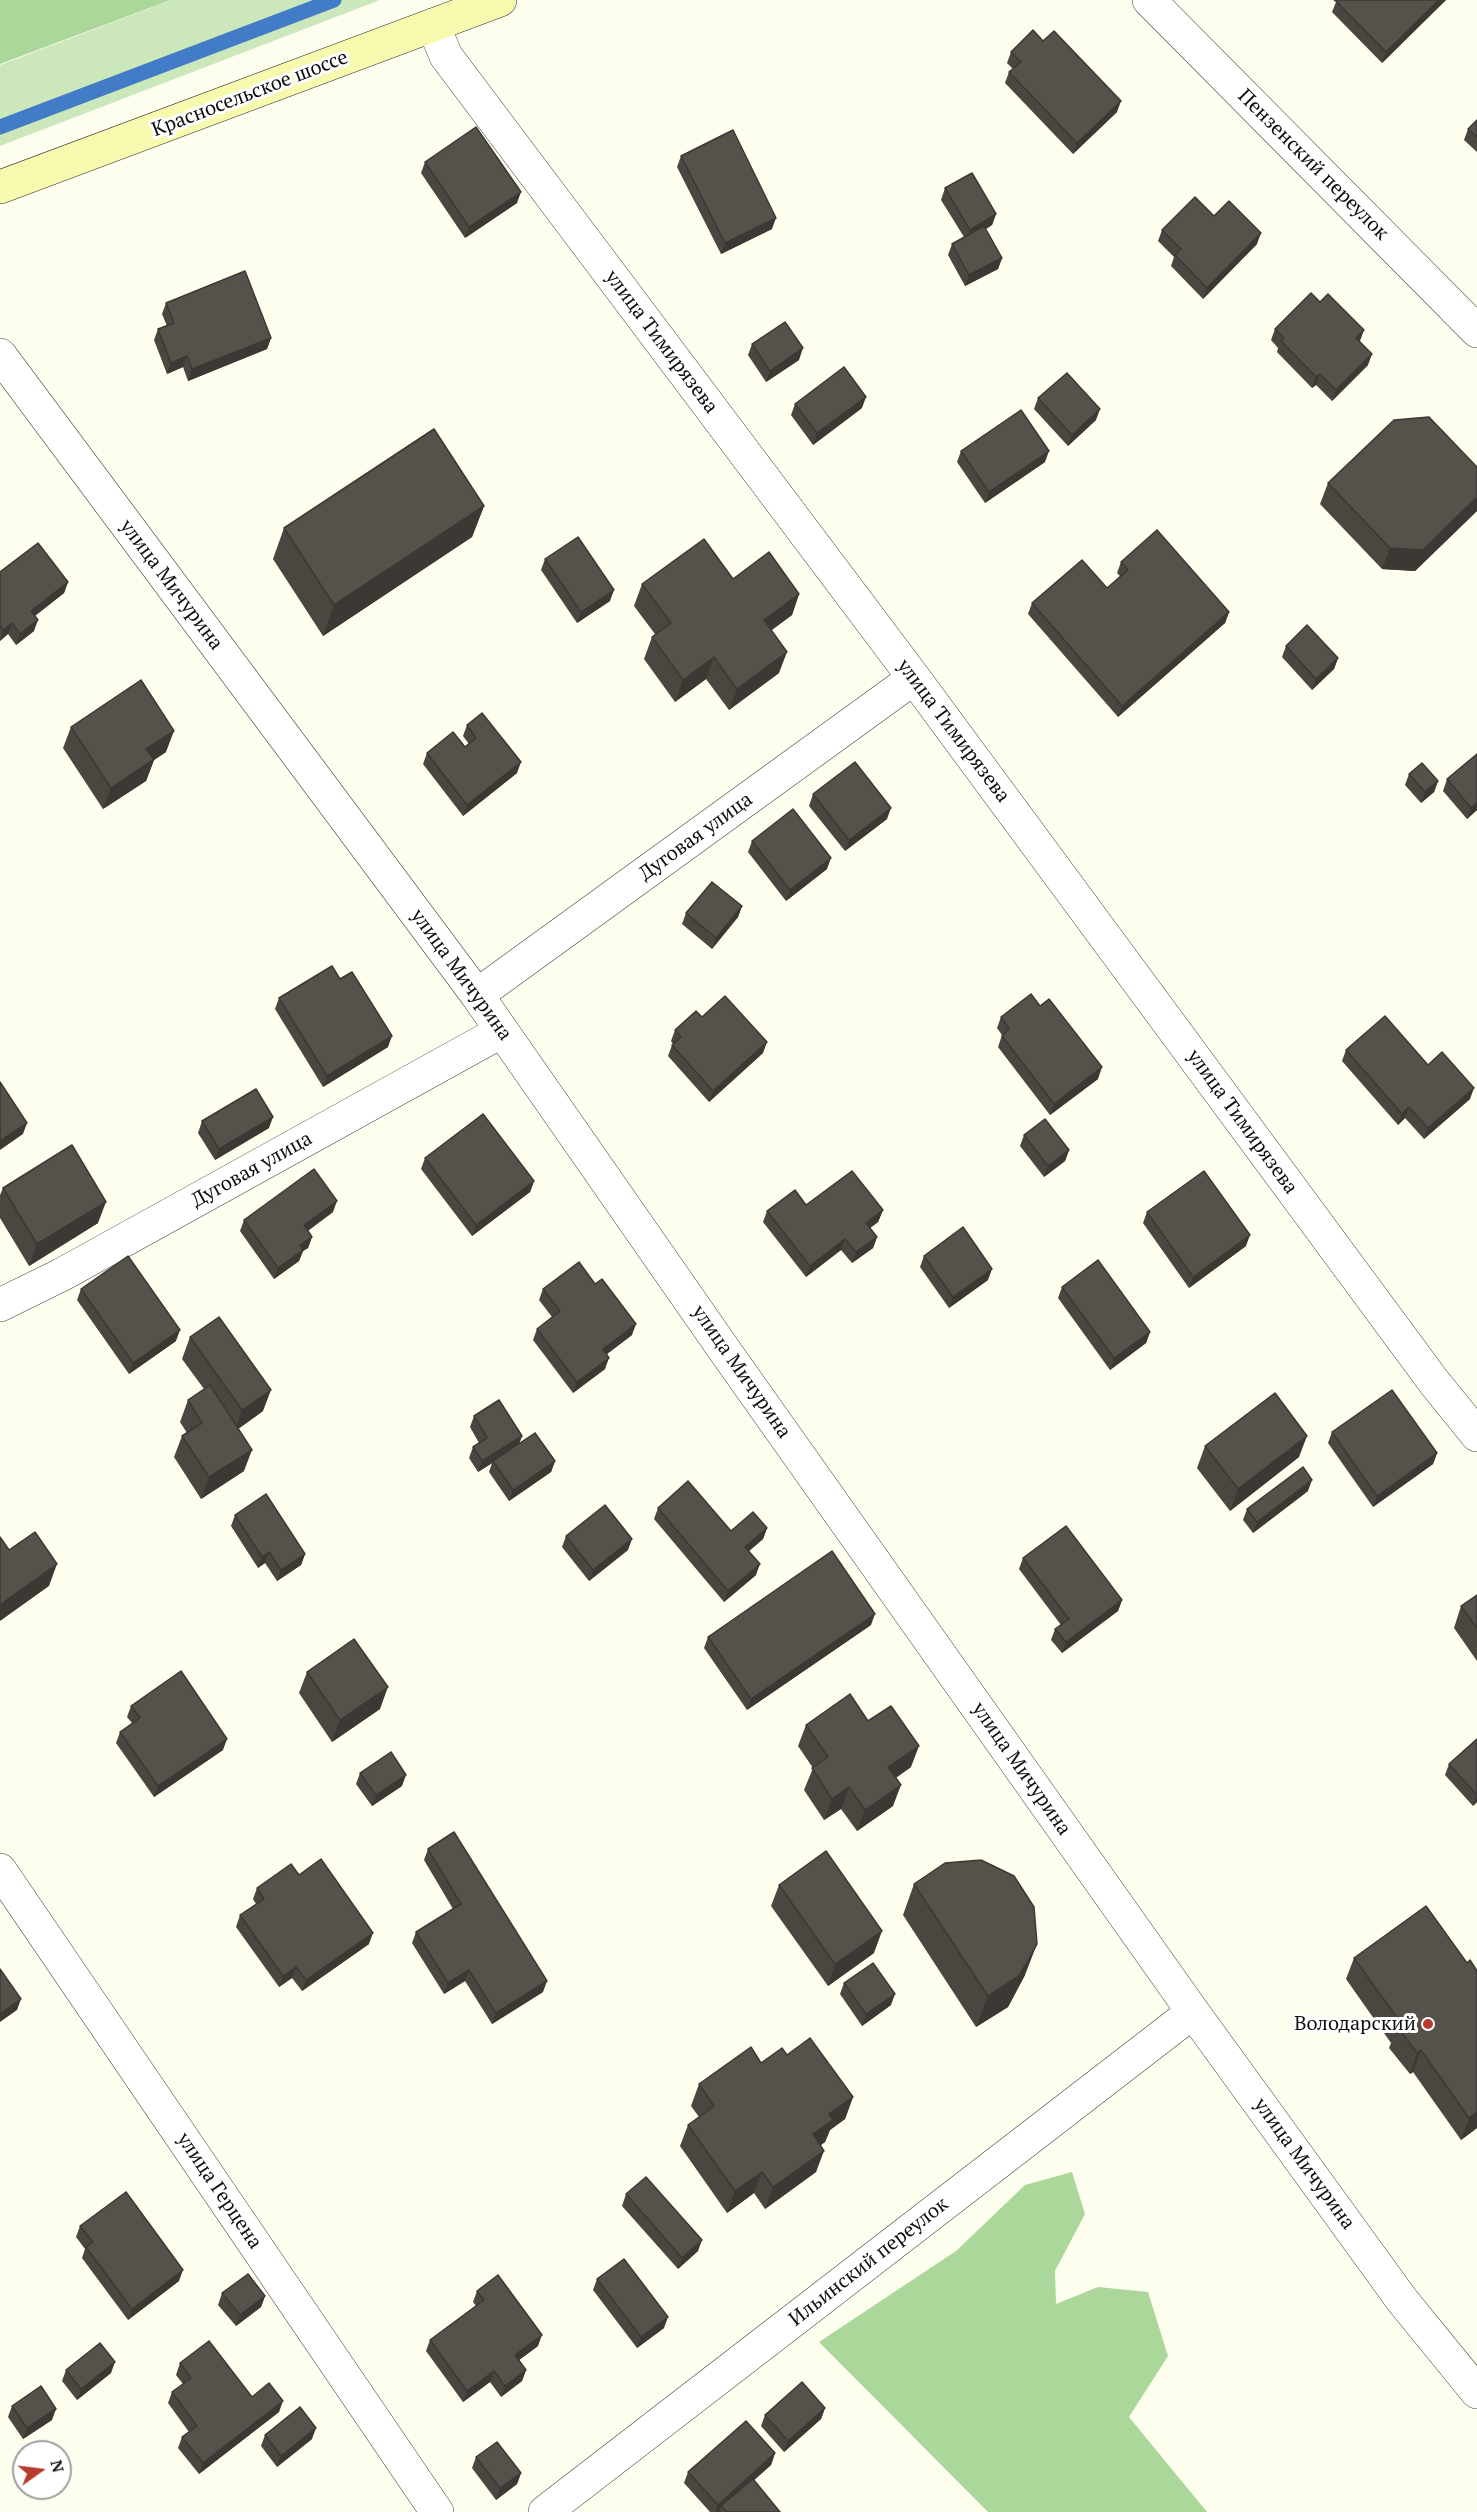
<!DOCTYPE html>
<html>
<head>
<meta charset="utf-8">
<style>
  body { margin:0 }
  #map { position:relative; width:1477px; height:2512px; overflow:hidden; background:#fefeef; font-family:"PT Serif",serif }
  canvas { display:block }
  .north { position:absolute; left:12px; top:2440px; width:60px; height:60px; box-sizing:border-box; background:#fff; border:2px solid #9f9f9f; border-radius:50%; rotate:76deg; font-size:16px; font-weight:700; line-height:24px; text-align:center; color:#0e0e0e }
  .north::after { content:''; display:block; margin:auto; width:21px; height:27px; background:#b63c2d; clip-path:polygon(50% 0,100% 100%,50% 72%,0 100%) }
</style>
</head>
<body>
<div id="map">
<canvas width="1477" height="2512"></canvas>
<div class="north">N</div>
</div>
<script>
const g = document.querySelector('canvas').getContext('2d');
g.lineJoin = 'round';
function fillPath(path, color) { g.fillStyle = color; g.fill(path, 'evenodd'); }
const poly = rows => new Path2D(rows.map(r => 'M' + r).join(''));
function stroke(path, color, width, dash) { g.strokeStyle = color; g.lineWidth = width; g.lineCap = dash ? 'butt' : 'round'; g.setLineDash(dash || []); g.stroke(path); }
function write(font, color, halo, rows, align = 'center') {
  g.font = font + ' "PT Serif",serif'; g.lineWidth = 6; g.setLineDash([]); g.textBaseline = 'middle'; g.strokeStyle = halo; g.fillStyle = color; for (const [text, x, y, turn = 0] of rows) {
    g.save(); g.translate(x, y); g.rotate((+turn || 0) * Math.PI / 180); g.textAlign = isNaN(turn) ? turn : align; if (halo) g.strokeText(text, 0, 0); g.fillText(text, 0, 0); g.restore();
  }
}
const green = poly([
  [172,0,380,0,0,146,0,65]
]);
const forest = poly([
  [0,0,171,0,0,64],
  [1072,2172,1085,2214,1055,2271,1056,2304,1098,2287,1148,2292,1168,2356,1129,2417,1207,2512,988,2512,819,2342,956,2251,1025,2185]
]);
const stream = poly([
  [0,127,334,0]
]);
const street = poly([
  [1149,0,1477,331],
  [433,25,446,56,914,678,1434,1382,1477,1435],
  [0,355,477,995,725,1351,1193,2012,1402,2300,1477,2392],
  [477,995,914,678],
  [0,1305,61,1275,502,1031],
  [0,1870,437,2512],
  [545,2512,1193,2012]
]);
const secondary = poly([
  [0,187,500,0]
]);
const wall = poly([
  [1333,0,1446,0,1382,63,1332,12,1336,2],
  [1043,41,1117,112,1073,154,1005,83,1009,72,1013,69,1007,63,1011,52],
  [1477,120,1477,152,1464,140,1468,129],
  [681,156,772,229,721,254,677,167],
  [425,162,517,203,465,238,421,173],
  [945,188,996,214,992,225,986,229,1002,258,998,269,965,286,948,255,952,244,964,237,941,200],
  [1214,216,1257,244,1203,299,1171,266,1174,257,1158,241,1162,230],
  [166,303,271,338,267,349,188,381,183,367,167,374,154,340,158,329,167,326,162,314],
  [1275,329,1360,341,1368,365,1332,401,1316,385,1312,388,1277,352,1278,348,1271,340],
  [752,344,799,360,766,382,748,355],
  [1038,398,1096,420,1068,446,1034,409],
  [795,404,862,408,813,445,791,415],
  [961,451,1045,462,985,503,957,462],
  [1477,467,1477,511,1415,571,1382,569,1320,504,1328,483],
  [484,506,472,537,323,636,273,559,284,528],
  [545,559,610,601,577,623,541,570],
  [1121,562,1229,612,1225,623,1118,717,1028,614,1032,603,1107,588,1120,576,1117,573],
  [0,572,68,582,64,593,35,616,34,631,16,645,8,634,0,641],
  [733,579,799,594,792,615,771,630,779,673,729,710,706,679,675,702,644,659,652,637,655,634,634,606,642,584],
  [1286,646,1338,658,1334,669,1312,690,1282,657],
  [467,725,517,773,463,816,423,764,427,753,465,747,469,744,463,736],
  [71,727,166,752,154,760,146,781,103,809,63,748],
  [1477,754,1477,810,1467,819,1443,791,1447,779],
  [1409,774,1438,781,1434,792,1421,803,1405,785],
  [813,794,887,819,845,851,809,806],
  [752,841,827,869,786,901,748,852],
  [742,906,738,917,712,949,682,924,686,913],
  [340,979,388,1047,323,1087,275,1009,279,998],
  [1040,1006,1098,1079,1050,1115,998,1047,1002,1035,997,1028,1001,1017],
  [702,1017,763,1053,709,1102,668,1056,672,1045,673,1044,671,1041,675,1030],
  [1346,1050,1428,1065,1470,1099,1424,1139,1405,1118,1398,1125,1342,1061],
  [202,1121,269,1128,215,1160,198,1133],
  [1024,1135,1069,1150,1065,1161,1044,1177,1020,1146],
  [425,1158,534,1181,530,1192,472,1236,421,1169],
  [3,1188,98,1223,29,1266,0,1218,0,1195],
  [806,1205,883,1210,878,1222,870,1228,877,1237,873,1248,852,1263,841,1250,806,1277,763,1222,767,1211],
  [333,1212,308,1231,312,1237,308,1248,303,1251,299,1261,274,1279,240,1231,244,1220],
  [1147,1212,1246,1246,1189,1288,1143,1223],
  [924,1256,988,1280,949,1308,920,1267],
  [1062,1287,1150,1332,1146,1343,1110,1370,1058,1298],
  [81,1289,176,1341,129,1374,77,1300],
  [543,1289,632,1335,607,1354,605,1369,573,1393,533,1340,537,1329,552,1317,539,1300],
  [190,1337,263,1411,238,1429,244,1471,201,1499,174,1457,182,1436,187,1433,180,1422,188,1400,204,1389,182,1359],
  [474,1416,522,1436,519,1444,555,1461,551,1472,509,1501,489,1472,492,1463,478,1472,469,1458,473,1447,479,1443,470,1427],
  [1332,1432,1437,1453,1433,1464,1373,1507,1328,1443],
  [1205,1446,1299,1457,1230,1511,1197,1468],
  [1308,1491,1253,1533,1243,1520,1247,1509],
  [658,1508,731,1531,767,1528,763,1539,749,1551,756,1575,724,1602,654,1519],
  [235,1515,305,1554,301,1565,277,1581,265,1563,258,1568,231,1526],
  [566,1536,628,1550,589,1581,562,1547],
  [1023,1558,1122,1600,1118,1611,1062,1653,1051,1640,1055,1629,1061,1625,1019,1569],
  [1477,1595,1477,1661,1454,1628,1461,1606],
  [871,1625,747,1710,704,1648,708,1637],
  [307,1672,380,1709,332,1742,299,1693],
  [131,1706,223,1750,154,1797,116,1743,120,1732,132,1723,127,1717],
  [868,1721,911,1767,896,1778,893,1806,857,1831,841,1809,824,1820,804,1790,813,1768,798,1746,806,1725],
  [1477,1739,1477,1802,1473,1806,1445,1775,1449,1764],
  [360,1773,402,1786,372,1806,356,1784],
  [428,1849,543,1992,492,2024,465,1981,444,1994,412,1943,416,1932,453,1909,424,1860],
  [299,1875,369,1944,302,1991,292,1978,279,1987,236,1927,240,1915,256,1904,253,1899,257,1888],
  [914,1884,1025,1975,1008,2007,976,2027,903,1915],
  [779,1885,874,1953,828,1986,771,1906],
  [1354,1958,1467,1963,1477,1971,1477,2128,1461,2140,1413,2072,1410,2074,1389,2048,1391,2043,1346,1979],
  [844,1983,891,2005,862,2026,840,1994],
  [787,2055,853,2097,845,2119,830,2130,825,2142,821,2145,816,2172,765,2209,754,2193,727,2213,680,2146,688,2125,699,2117,691,2106,699,2084],
  [626,2194,698,2251,678,2269,622,2206],
  [80,2226,179,2281,128,2320,82,2258,85,2249,76,2237],
  [597,2279,664,2328,637,2348,593,2290],
  [477,2291,538,2346,519,2360,526,2370,522,2381,501,2397,490,2382,463,2402,426,2351,430,2340,476,2306,473,2302],
  [222,2293,265,2296,261,2307,236,2326,218,2305],
  [180,2363,252,2397,279,2412,199,2474,178,2448,182,2437,189,2432,168,2403,172,2392,183,2384,176,2375],
  [66,2370,111,2373,77,2400,62,2381],
  [12,2406,52,2420,23,2439,8,2417],
  [825,2408,821,2419,784,2452,761,2426,765,2415],
  [265,2435,312,2439,277,2467,261,2446],
  [775,2453,771,2465,754,2480,780,2512,710,2512,684,2483,688,2472],
  [476,2457,521,2473,517,2484,496,2500,472,2468]
]);
const shadedWall = poly([
  [1439,0,1446,0,1382,63,1386,52],
  [1121,101,1117,112,1073,154,1077,143],
  [521,192,517,203,465,238,469,227],
  [996,214,992,225,966,241,970,230],
  [776,218,772,229,721,254,725,243],
  [1261,233,1257,244,1203,299,1207,288],
  [1002,258,998,269,965,286,969,275],
  [1364,330,1360,341,1352,349,1356,338],
  [271,338,267,349,188,381,192,369],
  [803,348,799,360,766,382,770,371],
  [1372,354,1368,365,1332,401,1336,390],
  [187,356,183,367,167,374,171,363],
  [1320,374,1316,385,1312,388,1316,377],
  [866,397,862,408,813,445,817,433],
  [1100,409,1096,420,1068,446,1072,435],
  [1049,451,1045,462,985,503,989,492],
  [1477,497,1477,511,1415,571,1382,569,1390,548],
  [484,506,472,537,323,636,334,605],
  [68,582,64,593,27,622,31,611],
  [614,590,610,601,577,623,581,612],
  [799,594,792,615,756,642,764,620],
  [1229,612,1225,623,1118,717,1122,706],
  [38,620,34,631,16,645,20,634],
  [12,623,8,634,0,641,3,630],
  [787,652,779,673,729,710,737,689],
  [714,657,706,679,675,702,683,680],
  [1338,658,1334,669,1312,690,1316,679],
  [174,731,166,752,154,760,146,781,103,809,111,788,146,749],
  [521,762,517,773,463,816,467,805],
  [1438,781,1434,792,1421,803,1425,792],
  [1477,803,1477,810,1467,819,1471,808],
  [891,808,887,819,845,851,849,840],
  [831,858,827,869,786,901,790,890],
  [742,906,738,917,712,949,716,938],
  [392,1036,388,1047,323,1087,327,1076],
  [767,1042,763,1053,709,1102,713,1091],
  [1102,1067,1098,1079,1050,1115,1054,1104],
  [1474,1088,1470,1099,1424,1139,1428,1128],
  [1409,1107,1405,1118,1398,1125,1402,1114],
  [273,1117,269,1128,215,1160,219,1149],
  [27,1123,23,1134,0,1150,0,1141],
  [1069,1150,1065,1161,1044,1177,1048,1166],
  [534,1181,530,1192,472,1236,476,1225],
  [337,1201,333,1212,300,1236,304,1225],
  [106,1202,98,1223,29,1266,37,1244],
  [883,1210,878,1222,862,1234,866,1223],
  [1250,1235,1246,1246,1189,1288,1193,1277],
  [312,1237,308,1248,303,1251,299,1261,274,1279,278,1268,300,1245],
  [877,1237,873,1248,852,1263,856,1252],
  [845,1239,841,1250,806,1277,810,1266],
  [992,1269,988,1280,949,1308,953,1297],
  [636,1324,632,1335,599,1360,603,1349],
  [180,1330,176,1341,129,1374,133,1363],
  [1150,1332,1146,1343,1110,1370,1114,1358],
  [609,1358,605,1369,573,1393,577,1382],
  [271,1390,263,1411,234,1432,242,1410],
  [522,1436,518,1447,478,1472,482,1461],
  [1307,1436,1299,1457,1230,1511,1238,1489],
  [252,1450,244,1471,201,1499,209,1477],
  [1437,1453,1433,1464,1373,1507,1377,1496],
  [555,1461,551,1472,509,1501,513,1490],
  [1312,1480,1308,1491,1253,1533,1257,1522],
  [767,1528,763,1539,741,1558,745,1547],
  [632,1539,628,1550,589,1581,593,1570],
  [269,1552,265,1563,258,1568,262,1557],
  [305,1554,301,1565,277,1581,281,1570],
  [57,1564,49,1586,0,1621,0,1605],
  [760,1564,756,1575,724,1602,728,1591],
  [1122,1600,1118,1611,1062,1653,1066,1642],
  [875,1614,871,1625,747,1710,751,1699],
  [388,1687,380,1709,332,1742,340,1720],
  [227,1739,223,1750,154,1797,158,1786],
  [919,1746,911,1767,880,1788,888,1767],
  [406,1775,402,1786,372,1806,376,1795],
  [901,1785,893,1806,857,1831,865,1810],
  [849,1787,841,1809,824,1820,832,1799],
  [1477,1795,1477,1802,1473,1806],
  [882,1931,874,1953,828,1986,835,1964],
  [373,1933,369,1944,302,1991,306,1980],
  [1037,1944,1025,1975,1008,2007,976,2027,988,1996],
  [296,1967,292,1978,279,1987,283,1976],
  [469,1970,465,1981,444,1994,448,1983],
  [547,1981,543,1992,492,2024,496,2013],
  [895,1994,891,2005,862,2026,866,2014],
  [21,1999,17,2010,0,2022,0,2014],
  [1421,2050,1413,2072,1410,2074,1417,2053],
  [853,2097,845,2119,830,2130,825,2142,806,2156,813,2134,829,2114],
  [1477,2112,1477,2128,1461,2140,1469,2118],
  [824,2151,816,2172,765,2209,773,2187],
  [762,2172,754,2193,727,2213,735,2191],
  [702,2240,698,2251,678,2269,682,2258],
  [183,2270,179,2281,128,2320,132,2309],
  [265,2296,261,2307,236,2326,240,2315],
  [668,2317,664,2328,637,2348,641,2337],
  [542,2335,538,2346,511,2366,515,2355],
  [115,2362,111,2373,77,2400,81,2389],
  [526,2370,522,2381,501,2397,505,2386],
  [494,2371,490,2382,463,2402,467,2391],
  [283,2401,279,2412,199,2474,203,2463],
  [825,2408,821,2419,784,2452,788,2441],
  [56,2409,52,2420,23,2439,27,2428],
  [316,2428,312,2439,277,2467,281,2456],
  [775,2453,771,2465,723,2508,721,2506,719,2512,716,2512,718,2505],
  [521,2473,517,2484,496,2500,500,2488]
]);
const building = poly([
  [1337,0,1439,0,1386,52,1336,1,1337,0],
  [1033,30,1043,41,1054,31,1121,101,1077,143,1009,72,1021,62,1011,52,1033,30],
  [1477,120,1477,137,1468,129,1477,120],
  [476,127,521,192,469,227,425,162,476,127],
  [733,130,776,218,725,243,681,156,733,130],
  [972,173,996,214,970,230,945,188,972,173],
  [1195,197,1214,216,1229,201,1261,233,1207,288,1175,255,1181,249,1162,230,1195,197],
  [984,226,1002,258,969,275,952,244,984,226],
  [245,271,271,338,192,369,187,356,171,363,158,329,174,323,166,303,245,271],
  [1311,293,1320,302,1328,294,1364,330,1356,338,1372,354,1336,390,1320,374,1316,377,1281,341,1284,338,1275,329,1311,293],
  [785,322,803,348,770,371,752,344,785,322],
  [844,367,866,397,817,433,795,404,844,367],
  [1067,373,1100,409,1072,435,1038,398,1067,373],
  [1021,410,1049,451,989,492,961,451,1021,410],
  [1429,417,1477,467,1477,497,1423,550,1390,548,1328,483,1394,420,1429,417],
  [434,429,484,506,334,605,284,528,434,429],
  [1157,530,1229,612,1122,706,1032,603,1082,560,1107,588,1128,570,1121,562,1157,530],
  [578,537,614,590,581,612,545,559,578,537],
  [704,539,733,579,769,552,799,594,764,620,787,652,737,689,714,657,683,680,652,637,671,623,642,584,704,539],
  [38,543,68,582,31,611,38,620,20,634,12,623,3,630,0,626,0,572,38,543],
  [1307,625,1338,658,1316,679,1286,646,1307,625],
  [141,680,174,731,146,749,154,759,111,788,71,727,141,680],
  [482,713,521,762,467,805,427,753,453,732,465,747,476,738,467,725,482,713],
  [1477,754,1477,803,1471,808,1447,779,1477,754],
  [855,762,891,808,849,840,813,794,855,762],
  [1422,763,1438,781,1425,792,1409,774,1422,763],
  [793,809,831,858,790,890,752,841,793,809],
  [712,882,742,906,716,938,686,913,712,882],
  [332,966,340,979,352,972,392,1036,327,1076,279,998,332,966],
  [1031,994,1040,1006,1049,999,1102,1067,1054,1104,1002,1036,1009,1029,1001,1017,1031,994],
  [725,996,767,1042,713,1091,672,1045,681,1037,675,1030,696,1011,702,1017,725,996],
  [1385,1016,1428,1065,1442,1052,1474,1088,1428,1128,1409,1107,1402,1114,1346,1050,1385,1016],
  [0,1082,27,1123,0,1141,0,1082],
  [256,1089,273,1117,219,1149,202,1121,256,1089],
  [483,1114,534,1181,476,1225,425,1158,483,1114],
  [1045,1119,1069,1150,1048,1166,1024,1135,1045,1119],
  [72,1145,106,1202,37,1244,3,1188,72,1145],
  [314,1169,337,1201,304,1225,312,1237,300,1245,303,1250,278,1268,244,1220,314,1169],
  [852,1171,883,1210,866,1223,877,1237,856,1252,845,1239,810,1266,767,1211,795,1190,806,1205,852,1171],
  [1204,1171,1250,1235,1193,1277,1147,1212,1204,1171],
  [963,1227,992,1269,953,1297,924,1256,963,1227],
  [128,1256,180,1330,133,1363,81,1289,128,1256],
  [1098,1260,1150,1332,1114,1358,1062,1287,1098,1260],
  [579,1262,595,1284,602,1279,636,1324,603,1349,609,1358,577,1382,537,1329,560,1311,543,1289,579,1262],
  [219,1317,271,1390,242,1410,190,1337,219,1317],
  [210,1385,252,1450,209,1477,182,1436,202,1423,188,1400,210,1385],
  [1392,1390,1437,1453,1377,1496,1332,1432,1392,1390],
  [1275,1393,1307,1436,1238,1489,1205,1446,1275,1393],
  [499,1400,522,1436,482,1461,473,1447,487,1438,474,1416,499,1400],
  [535,1433,555,1461,513,1490,493,1461,535,1433],
  [1303,1467,1312,1480,1257,1522,1247,1509,1303,1467],
  [688,1481,731,1531,753,1512,767,1528,745,1547,760,1564,728,1591,658,1508,688,1481],
  [266,1494,305,1554,281,1570,269,1552,262,1557,235,1515,266,1494],
  [605,1505,632,1539,593,1570,566,1536,605,1505],
  [1066,1526,1122,1600,1066,1642,1055,1629,1069,1619,1023,1558,1066,1526],
  [35,1532,57,1564,0,1605,0,1537,9,1550,35,1532],
  [832,1551,875,1614,751,1699,708,1637,832,1551],
  [1477,1595,1477,1628,1461,1606,1477,1595],
  [354,1639,388,1687,340,1720,307,1672,354,1639],
  [181,1671,227,1739,158,1786,120,1732,140,1718,131,1706,181,1671],
  [850,1694,868,1721,891,1706,919,1746,888,1767,901,1785,865,1810,849,1787,832,1799,812,1768,828,1757,806,1725,850,1694],
  [1477,1739,1477,1795,1449,1764,1477,1739],
  [391,1752,406,1775,376,1795,360,1773,391,1752],
  [454,1832,547,1981,496,2013,469,1970,448,1983,416,1932,461,1904,428,1849,454,1832],
  [826,1851,882,1931,835,1964,779,1885,826,1851],
  [321,1859,373,1933,306,1980,296,1967,283,1976,240,1915,264,1899,257,1888,291,1864,299,1875,321,1859],
  [981,1860,1014,1876,1034,1907,1037,1944,1019,1976,988,1996,914,1884,945,1863,981,1860],
  [1426,1906,1467,1963,1470,1960,1477,1971,1477,2112,1469,2118,1421,2050,1417,2053,1397,2026,1401,2023,1354,1958,1426,1906],
  [873,1963,895,1994,866,2014,844,1983,873,1963],
  [0,1969,21,1999,0,2014,0,1969],
  [810,2038,853,2097,829,2114,833,2120,813,2134,824,2151,773,2187,762,2172,735,2191,688,2125,714,2106,699,2084,751,2047,761,2063,782,2048,787,2055,810,2038],
  [646,2177,702,2240,682,2258,626,2194,646,2177],
  [126,2192,183,2270,132,2309,86,2247,93,2242,80,2226,126,2192],
  [624,2259,668,2317,641,2337,597,2279,624,2259],
  [248,2274,265,2296,240,2315,222,2293,248,2274],
  [498,2275,542,2335,515,2355,526,2370,505,2386,494,2371,467,2391,430,2340,484,2300,477,2291,498,2275],
  [209,2341,252,2397,269,2383,283,2401,203,2463,182,2437,197,2426,172,2392,191,2378,180,2363,209,2341],
  [100,2343,115,2362,81,2389,66,2370,100,2343],
  [802,2382,825,2408,788,2441,765,2415,802,2382],
  [41,2386,56,2409,27,2428,12,2406,41,2386],
  [300,2407,316,2428,281,2456,265,2435,300,2407],
  [746,2421,775,2453,718,2505,688,2472,746,2421],
  [497,2442,521,2473,500,2488,476,2457,497,2442],
  [753,2479,780,2512,727,2512,721,2506,753,2479]
]);
const markers = [
  [1428,2024,6,"#b63c2d"]
];
const streetNames = [
  ["Красносельское шоссе",250,94,-21],
  ["Пензенский переулок",1313,165,45],
  ["улица Тимирязева",661,342,53],
  ["улица Мичурина",171,585,53],
  ["улица Тимирязева",953,731,53],
  ["Дуговая улица",696,837,-36],
  ["улица Мичурина",461,975,54],
  ["улица Тимирязева",1242,1122,54],
  ["Дуговая улица",252,1170,-29],
  ["улица Мичурина",741,1372,55],
  ["улица Мичурина",1021,1769,55],
  ["улица Мичурина",1304,2164,54],
  ["улица Герцена",219,2191,56],
  ["Ильинский переулок",869,2262,-38]
];
const poiNames = [
  ["Володарский",1416,2024]
];
fillPath(green, '#cbe7bb');
fillPath(forest, '#acd79b');
stroke(stream, '#427cc6', 15);
stroke(street, '#414141', 34);
stroke(secondary, '#303030', 34);
stroke(street, '#fff', 33);
stroke(secondary, '#f7faae', 33);
fillPath(wall, '#4a4640');
fillPath(shadedWall, '#3c3934');
fillPath(building, '#56514b');
stroke(building, '#3c3934', 1.5);
for (const [x, y, r, color] of markers) { const dot = new Path2D(); dot.arc(x, y, r, 0, 2 * Math.PI); g.fillStyle = color; g.fill(dot); stroke(dot, '#fff', 2); }
write('20px', '#0e0e0e', '#fff', streetNames);
write('20px', '#0e0e0e', '#fff', poiNames, 'right');
</script>
</body>
</html>
